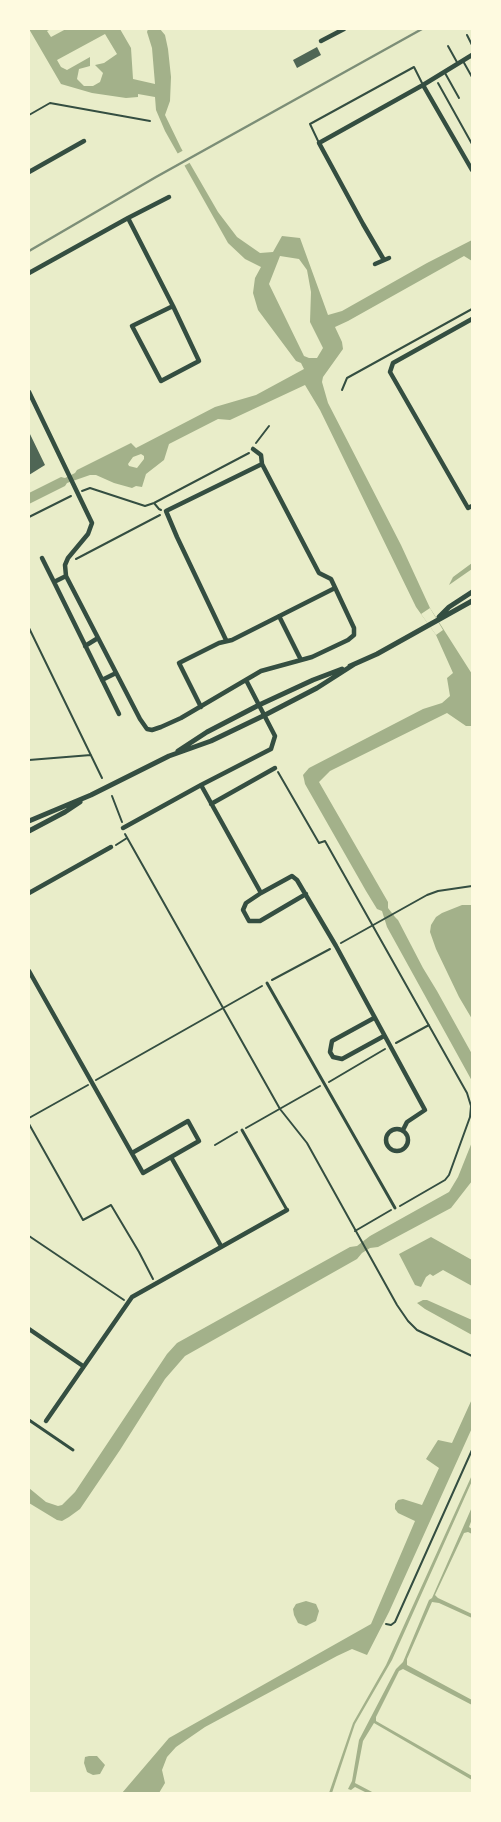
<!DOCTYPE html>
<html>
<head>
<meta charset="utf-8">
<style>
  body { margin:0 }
  #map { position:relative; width:501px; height:1822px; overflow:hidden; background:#e9edc9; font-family:Karla,sans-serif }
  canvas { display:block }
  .frame { position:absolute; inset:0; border:30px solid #fefae0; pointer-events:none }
</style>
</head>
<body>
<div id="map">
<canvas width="501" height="1822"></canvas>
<div class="frame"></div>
</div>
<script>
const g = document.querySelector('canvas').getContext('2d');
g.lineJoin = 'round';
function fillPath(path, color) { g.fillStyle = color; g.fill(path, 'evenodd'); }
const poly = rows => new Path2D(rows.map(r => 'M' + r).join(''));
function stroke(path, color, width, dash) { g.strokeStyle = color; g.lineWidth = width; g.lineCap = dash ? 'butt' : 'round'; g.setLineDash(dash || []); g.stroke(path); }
const water = poly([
  [29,29,51,29,47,31,51,37,66,29,120,29,131,48,133,79,155,84,152,48,147,32,148,29,160,29,165,35,168,49,171,77,170,101,165,115,181,148,218,212,237,237,260,253,273,252,282,236,300,238,328,315,342,311,427,263,472,240,472,261,464,256,348,321,335,327,342,342,343,349,323,377,322,382,328,403,401,545,430,608,472,674,472,726,466,726,447,713,330,771,319,782,388,902,388,908,395,917,398,920,423,968,437,991,472,1054,472,1081,387,927,382,911,377,909,366,891,305,784,304,779,303,775,309,768,423,709,442,703,450,696,447,678,453,673,436,635,416,607,320,410,305,385,230,420,218,419,169,444,164,460,146,474,142,487,136,486,132,488,114,483,96,475,90,475,67,483,65,486,29,504,29,493,61,477,65,478,75,473,77,470,131,443,136,448,215,407,256,395,304,369,301,363,296,361,258,310,253,293,255,278,261,267,245,259,228,243,165,131,156,110,155,97,138,94,138,97,126,98,92,93,61,84],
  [105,34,117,54,104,63,95,65,103,73,100,82,93,86,84,86,77,79,79,69,90,66,90,57,67,70,61,67,57,60],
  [280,256,299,259,307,270,311,292,310,322,323,348,317,358,309,358,304,356,269,284],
  [141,454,144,456,144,459,137,468,129,466,128,464,133,457],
  [472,563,472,569,449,585,453,577],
  [462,905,472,905,472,1019,459,997,436,949,430,932,431,925,436,917,442,913],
  [472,1142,472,1181,451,1208,378,1247,370,1248,362,1253,357,1259,185,1356,165,1379,120,1450,80,1509,69,1517,62,1521,57,1520,29,1503,29,1488,46,1502,58,1506,62,1505,75,1492,167,1354,177,1343,350,1247,357,1246,370,1236,449,1192,458,1177],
  [431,1237,472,1260,472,1286,443,1270,433,1276,430,1274,426,1277,421,1287,415,1285,399,1254],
  [423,1300,427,1300,472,1320,472,1335,425,1309,417,1303],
  [472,1399,472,1428,389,1612,367,1655,352,1649,337,1656,205,1727,176,1747,167,1757,162,1770,165,1783,159,1793,122,1793,169,1738,371,1624,415,1521,398,1513,395,1509,395,1504,398,1500,403,1499,422,1505,439,1468,426,1459,438,1440,452,1443],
  [472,1475,472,1481,392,1660,355,1724,332,1793,329,1793,353,1723,386,1665],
  [472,1507,472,1519,469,1527,472,1529,472,1534,468,1532,464,1533,435,1595,438,1598,472,1614,472,1618,439,1603,432,1602,407,1659,407,1665,472,1700,472,1705,403,1669,399,1671,376,1717,376,1721,472,1776,472,1780,374,1723,363,1741,355,1783,374,1793,367,1793,355,1787,351,1790,348,1789,352,1781,359,1740,396,1669,403,1662,429,1600,432,1598],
  [306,1601,316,1604,319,1611,316,1621,306,1626,298,1623,294,1615,293,1609,296,1604],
  [89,1756,97,1756,105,1765,100,1774,93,1775,87,1772,84,1763,85,1757]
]);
const pier = poly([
  [184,150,191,162,182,167,175,155],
  [430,608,443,630,436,635,421,614]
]);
const building = poly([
  [317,47,321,55,297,68,293,60],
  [29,432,45,465,29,475]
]);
const path = poly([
  [438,83,472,144],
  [29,115,50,103,150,121],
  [342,390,347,378,472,309],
  [256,443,269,426],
  [82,491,90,488,145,506,154,503,249,453],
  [154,503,159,509,161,510],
  [29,517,71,496],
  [76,559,160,515],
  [29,628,102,778],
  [29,760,91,755],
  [278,772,319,843,325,841,467,1093,471,1106,470,1117,449,1175,445,1180,400,1206],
  [112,796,122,822],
  [125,834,280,1109,307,1143,397,1305,408,1321,417,1330,472,1356],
  [116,845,127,838],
  [341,943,427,895,438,891,472,886],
  [272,980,330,949],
  [396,1043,429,1025],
  [96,1080,262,986],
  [329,1082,385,1049],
  [29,1118,88,1085],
  [29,1124,83,1220,111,1205,139,1252,153,1279],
  [246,1128,320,1086],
  [215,1145,237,1132],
  [355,1231,391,1210],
  [29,1236,124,1300],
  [386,1624,391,1625,395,1622,472,1450]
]);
const service = poly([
  [467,35,472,45],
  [448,46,458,64],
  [463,61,472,77],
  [445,73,459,98],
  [319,143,310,124,414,67,422,83]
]);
const pedestrian = poly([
  [267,983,395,1208],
  [242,1130,287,1210],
  [29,1420,73,1450]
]);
const minor = poly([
  [321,41,344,29],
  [423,85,472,170],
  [29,172,84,141],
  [128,218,169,197],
  [384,260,363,224,319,143,423,85,472,55],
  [375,264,389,258],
  [29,273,128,218,173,306,199,361,161,381,132,326,173,306],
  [472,319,393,363,390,372,468,508,472,506],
  [29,392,92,523,88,534,68,558,65,565,66,576,140,719,147,729,152,730,161,727,181,718,261,671,312,657,348,640,354,635,354,628,331,579,319,573,262,464,261,455,253,449],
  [42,558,54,582],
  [66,576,54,582,119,714],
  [279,616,301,660],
  [226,640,177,537,166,511,262,464],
  [85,646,98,638],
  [102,680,116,673],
  [246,680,275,736,271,749,201,785,261,893,292,876,297,880,336,946,425,1110,407,1122,403,1130],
  [201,707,179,663,219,643,232,640,335,588],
  [211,804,275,768],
  [123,828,201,785],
  [29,893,111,847],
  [261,893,246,903,243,910,249,921,260,921,306,894],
  [29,971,143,1173,171,1157,221,1246],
  [374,1018,332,1041,330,1052,333,1057,342,1059,384,1036],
  '386 1140a11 11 0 1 1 22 0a11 11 0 1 1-22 0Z',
  [132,1153,188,1121,199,1141,171,1157],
  [29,1329,83,1366],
  [46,1421,132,1297,287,1210]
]);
const tertiary = poly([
  [439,617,449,607,472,592],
  [350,666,377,654,472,601],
  [178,751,207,732,259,705,313,680,342,669],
  [29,821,91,795,169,756,211,741,265,715,317,688,353,665],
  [29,831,65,812,80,802]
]);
const rail = poly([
  [29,251,156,177,422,29]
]);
fillPath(water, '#a3b18a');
fillPath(pier, '#e9edc9');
fillPath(building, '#4f6655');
stroke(path, '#344e41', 2);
stroke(service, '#344e41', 2);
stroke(pedestrian, '#344e41', 3);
stroke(minor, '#344e41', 4.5);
stroke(tertiary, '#344e41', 5);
stroke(rail, '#7c8e77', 2.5);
</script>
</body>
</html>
